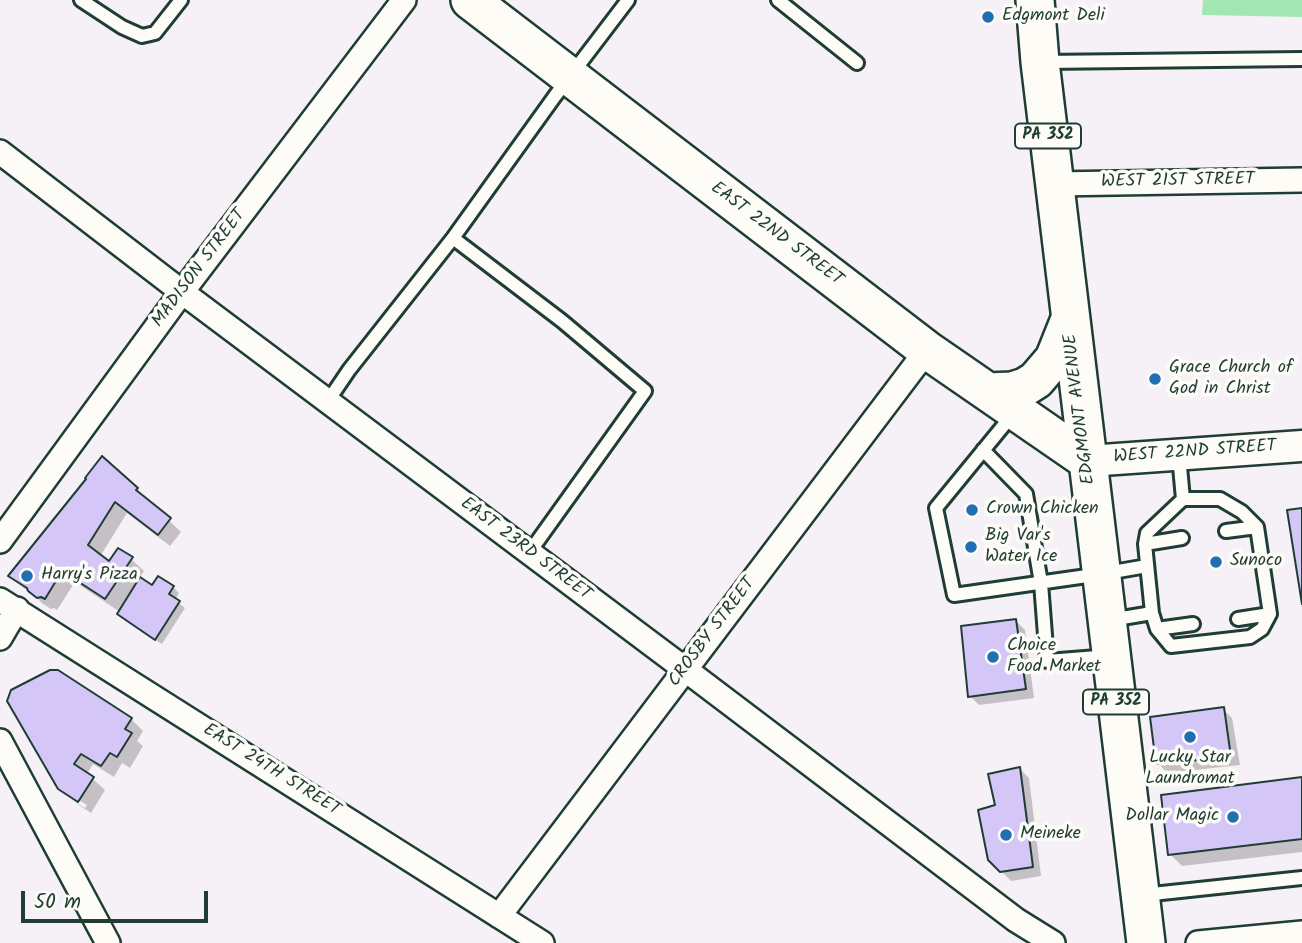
<!DOCTYPE html>
<html>
<head>
<meta charset="utf-8">
<style>
  body { margin:0 }
  #map { position:relative; width:1302px; height:943px; overflow:hidden; background:#f5f1f7; font-family:Kalam,sans-serif }
  canvas { display:block }
  .scale { position:absolute; left:21px; top:891px; width:187px; height:32px; box-sizing:border-box; border:4px solid #1f3d34; border-top:0; padding-left:9px; font-size:21px; line-height:24px; white-space:nowrap; color:#1f3d34; -webkit-text-stroke:5px #fdfcf7; paint-order:stroke }
</style>
</head>
<body>
<div id="map">
<canvas width="1302" height="943"></canvas>
<div class="scale">50 m</div>
</div>
<script>
const g = document.querySelector('canvas').getContext('2d');
g.lineJoin = 'round';
function fillPath(path, color) { g.fillStyle = color; g.fill(path, 'evenodd'); }
const poly = rows => new Path2D(rows.map(r => 'M' + r).join(''));
function stroke(path, color, width, dash) { g.strokeStyle = color; g.lineWidth = width; g.lineCap = dash ? 'butt' : 'round'; g.setLineDash(dash || []); g.stroke(path); }
function write(font, color, halo, rows, align = 'center') {
  g.font = font + ' Kalam,sans-serif'; g.lineWidth = 7; g.setLineDash([]); g.textBaseline = 'middle'; g.strokeStyle = halo; g.fillStyle = color; for (const [text, x, y, turn = 0] of rows) {
    g.save(); g.translate(x, y); g.rotate((+turn || 0) * Math.PI / 180); g.textAlign = isNaN(turn) ? turn : align; if (halo) g.strokeText(text, 0, 0); g.fillText(text, 0, 0); g.restore();
  }
}
const green = poly([
  [1203,0,1302,0,1302,17,1202,15]
]);
const shadow = poly([
  [89,479,136,489,181,532,170,546,127,513,101,555,110,563,131,559,144,571,139,578,153,587,173,587,179,593,175,600,185,608,162,644,143,633,120,612,75,582,57,610,54,608,51,609,42,603,34,595,22,587,10,575],
  [1016,621,1025,630,1034,698,979,705,970,696],
  [9,701,131,719,143,731,137,741,143,746,130,768,122,763,114,777,93,764,87,774,105,790,91,813,70,799,85,808,87,805,65,791],
  [1223,709,1232,718,1240,765,1167,773,1158,763],
  [1020,769,1029,778,1041,876,1011,881,990,860,997,806],
  [1302,779,1302,852,1182,866,1170,854]
]);
const building = poly([
  [102,456,138,488,136,490,171,518,158,535,115,502,88,545,109,561,118,548,133,557,105,599,62,571,45,599,41,597,37,598,28,591,27,588,8,576,86,479,85,478,102,456],
  [1302,508,1302,604,1287,510,1302,508],
  [158,576,174,586,169,594,180,601,155,640,117,614,140,577,152,585,158,576],
  [1016,619,1026,689,968,697,961,626,1016,619],
  [50,670,58,670,132,718,125,729,132,733,117,757,110,753,101,766,81,754,74,764,94,777,78,802,58,789,7,701,11,690,50,670],
  [1224,707,1231,757,1156,764,1150,717,1224,707],
  [1020,767,1033,867,1000,872,988,860,978,810,995,805,988,774,1020,767],
  [1302,777,1302,839,1168,855,1161,795,1302,777]
]);
const service = poly([
  [81,0,122,27,142,36,155,33,181,0],
  [778,0,857,63],
  [1043,62,1302,59],
  [453,238,562,321,645,391,529,553],
  [328,401,349,370,453,238,555,96,628,0],
  [1013,414,936,508,954,595,1101,574,1147,566],
  [983,450,1026,494,1041,583,1047,661,1110,656],
  [1183,499,1220,499,1242,512,1257,527,1270,614,1238,619],
  [1226,531,1257,527],
  [1145,544,1182,538],
  [1152,613,1157,629,1171,646,1250,637,1262,629,1270,614],
  [1110,620,1152,613,1145,544,1147,533,1183,499,1179,456],
  [1157,629,1193,624],
  [1143,895,1302,878]
]);
const minor = poly([
  [0,152,182,292,686,670,1016,920,1053,943],
  [1054,184,1302,180],
  [0,541,182,292,404,0],
  [0,600,542,943],
  [0,638,17,609],
  [0,741,108,943],
  [499,916,927,350],
  [1198,943,1302,933]
]);
const tertiary = poly([
  [1088,461,1302,446]
]);
const primary = poly([
  [470,0,927,350,1088,461],
  [1035,0,1040,62,1146,943],
  [988,392,1012,391,1025,387,1036,380,1054,359,1070,319]
]);
const markers = [
  [988,17,7,"#1f6fb2"],
  [1155,379,7,"#1f6fb2"],
  [972,510,7,"#1f6fb2"],
  [971,547,7,"#1f6fb2"],
  [1216,562,7,"#1f6fb2"],
  [27,576,7,"#1f6fb2"],
  [993,657,7,"#1f6fb2"],
  [1190,737,7,"#1f6fb2"],
  [1233,817,7,"#1f6fb2"],
  [1006,835,7,"#1f6fb2"]
];
const shields = [
  [1048,136,66],
  [1116,702,66]
];
const shieldNames = [
  ["PA 352",1048,136],
  ["PA 352",1116,702]
];
const poiNames = [
  ["Edgmont Deli",1002,17],
  ["Grace Church of",1169,369],
  ["God in Christ",1169,390],
  ["Crown Chicken",986,510],
  ["Big Var's",985,537],
  ["Water Ice",985,558],
  ["Sunoco",1230,562],
  ["Harry's Pizza",41,576],
  ["Choice",1007,647],
  ["Food Market",1007,668],
  ["Lucky Star",1190,759,"center"],
  ["Laundromat",1190,780,"center"],
  ["Dollar Magic",1219,817,"right"],
  ["Meineke",1020,835]
];
const streetNames = [
  ["WEST 21ST STREET",1178,182,-1],
  ["EAST 22ND STREET",776,235,37],
  ["MADISON STREET",200,269,-53],
  ["EDGMONT AVENUE",1081,409,-97],
  ["WEST 22ND STREET",1195,453,-4],
  ["EAST 23RD STREET",525,550,37],
  ["CROSBY STREET",713,633,-53],
  ["EAST 24TH STREET",271,771,32]
];
fillPath(green, '#a2e7b3');
fillPath(shadow, '#0003');
fillPath(building, '#d4c7f8');
stroke(building, '#1f3d34', 2);
stroke(service, '#1f3d34', 18);
stroke(minor, '#1f3d34', 28);
stroke(tertiary, '#1f3d34', 35);
stroke(primary, '#1f3d34', 42);
stroke(service, '#fdfcf7', 12);
stroke(minor, '#fdfcf7', 23);
stroke(tertiary, '#fdfcf7', 30);
stroke(primary, '#fdfcf7', 37);
for (const [x, y, r, color] of markers) { const dot = new Path2D(); dot.arc(x, y, r, 0, 2 * Math.PI); g.fillStyle = color; g.fill(dot); stroke(dot, '#fdfcf7', 2.5); }
for (const [x, y, w] of shields) { const box = new Path2D(); box.roundRect(x - w / 2, y - 12.5, w, 25, 5); g.fillStyle = '#fdfcf7'; g.fill(box); stroke(box, '#1f3d34', 2); }
write('bold 16px', '#1f3d34', null, shieldNames);
write('18px', '#1f3d34', '#fdfcf7', poiNames, 'left');
write('18px', '#1f3d34', '#fdfcf7', streetNames);
</script>
</body>
</html>
